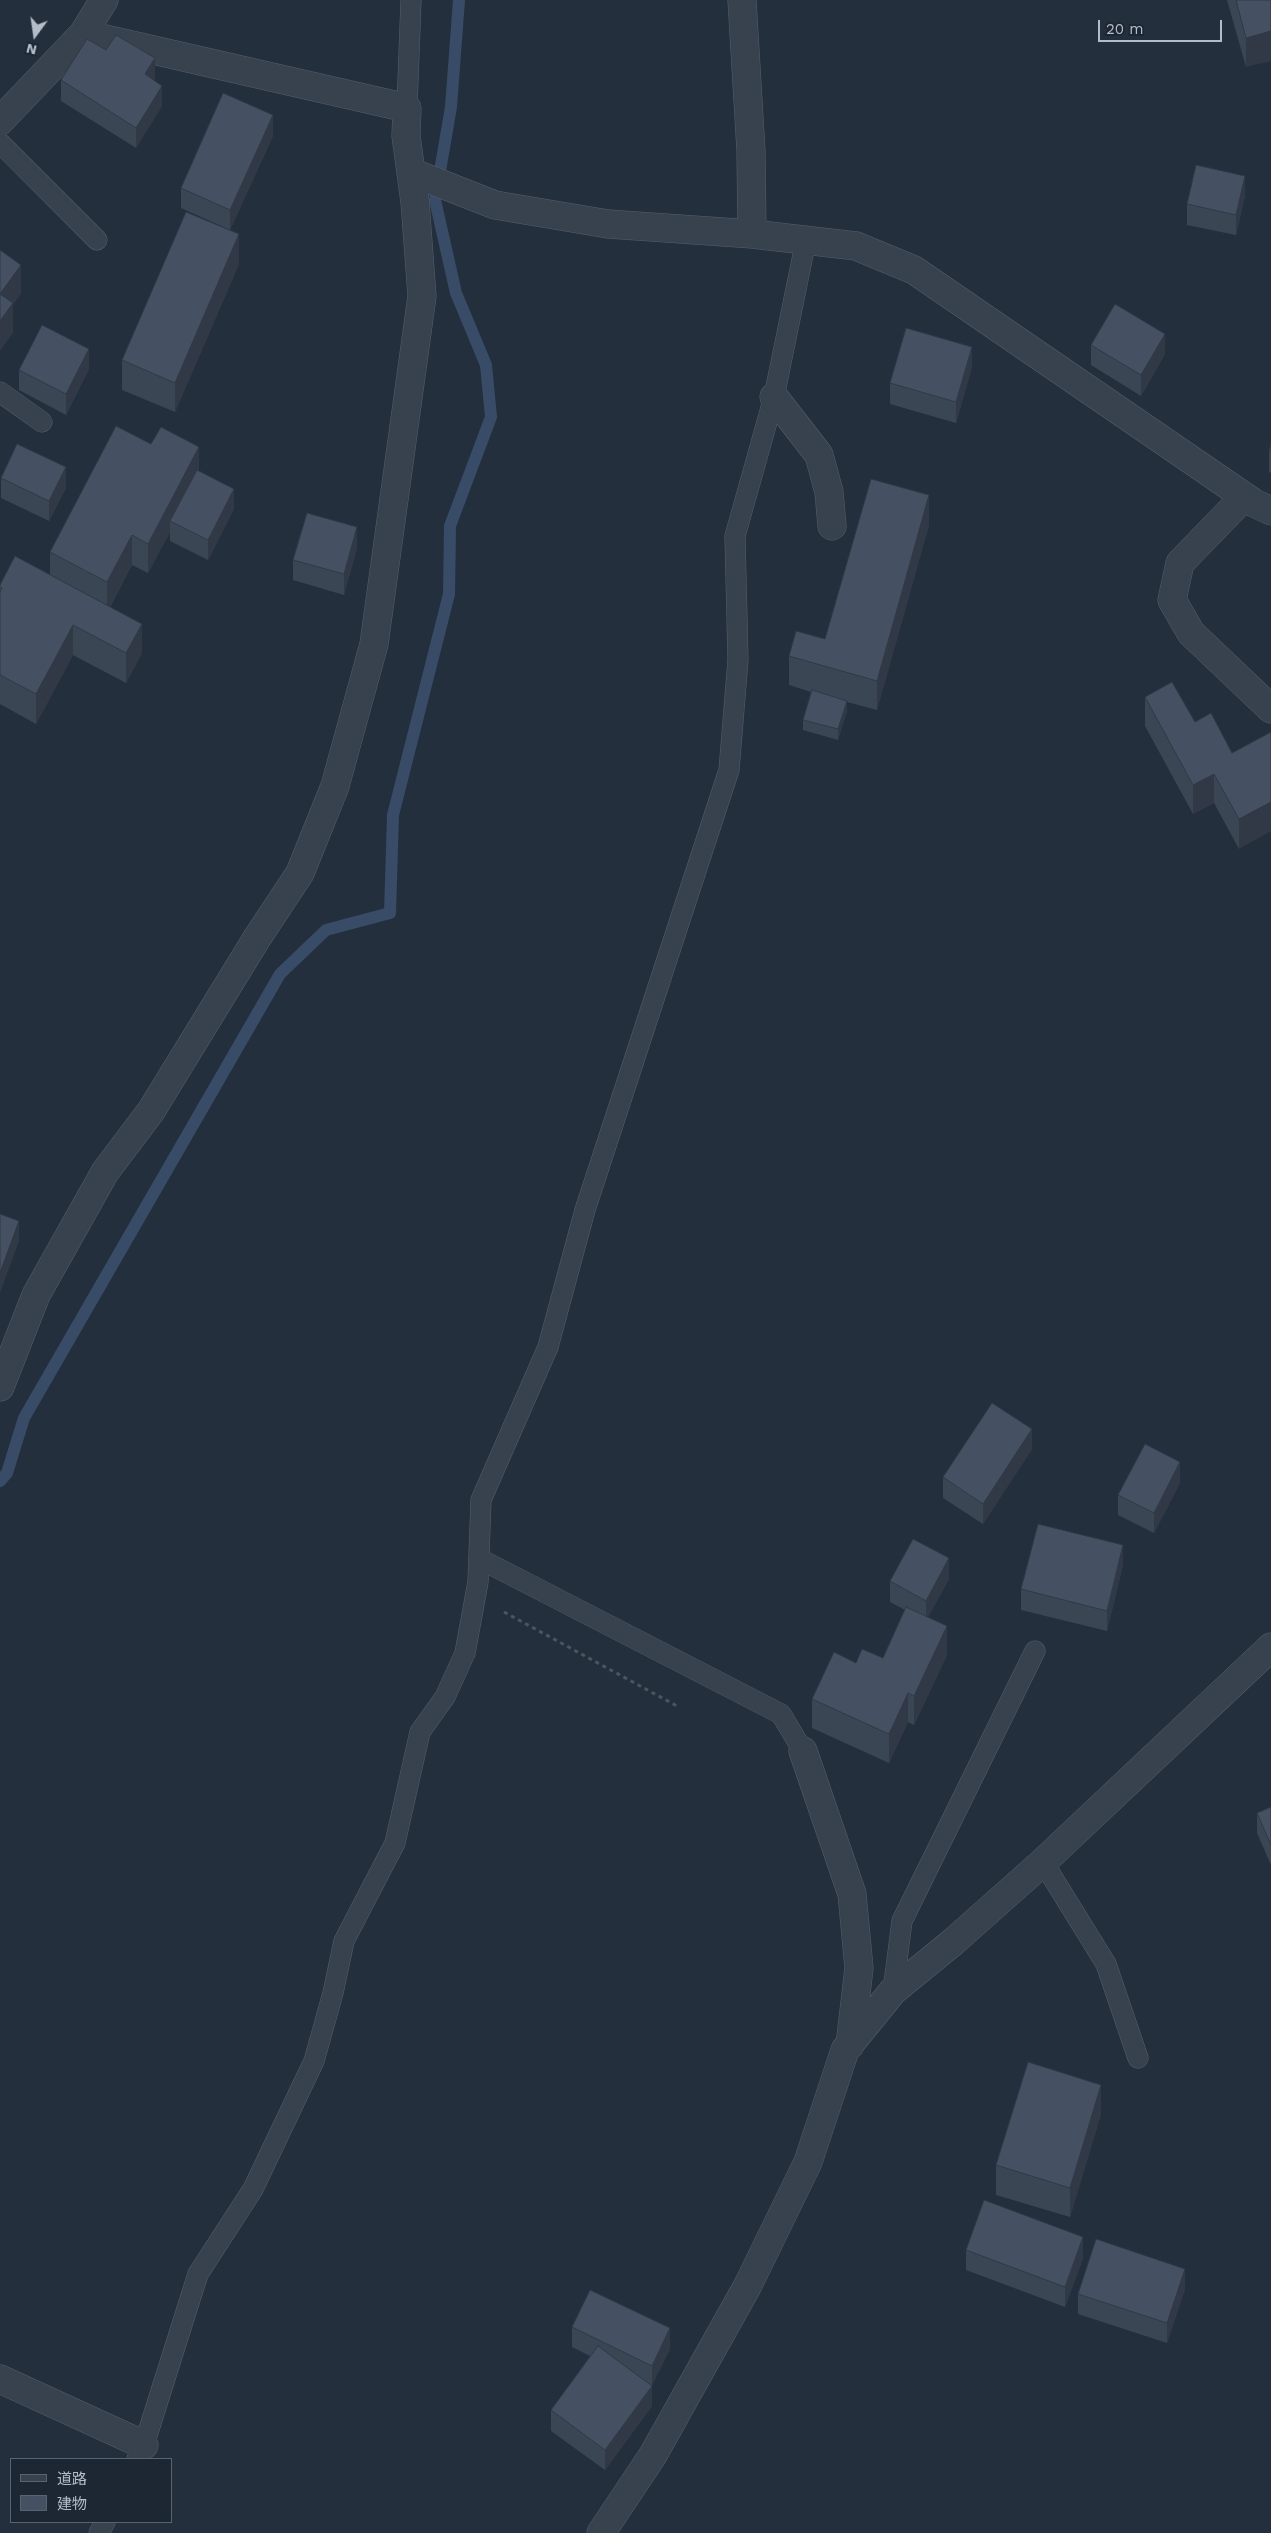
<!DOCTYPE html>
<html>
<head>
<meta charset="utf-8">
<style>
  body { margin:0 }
  #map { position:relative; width:1271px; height:2533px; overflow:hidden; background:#242f3e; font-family:"Work Sans","Noto Sans JP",sans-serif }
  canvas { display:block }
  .legend { position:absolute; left:10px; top:2458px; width:162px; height:65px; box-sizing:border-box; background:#1d2633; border:1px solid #59626f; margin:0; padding:6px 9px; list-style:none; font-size:15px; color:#b4bcc9 }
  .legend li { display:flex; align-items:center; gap:10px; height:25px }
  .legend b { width:25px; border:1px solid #59626f }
  .north { position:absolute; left:10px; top:10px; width:50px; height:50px; -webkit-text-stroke:4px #1d2633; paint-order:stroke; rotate:194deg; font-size:14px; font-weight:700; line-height:20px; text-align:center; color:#b4bcc9 }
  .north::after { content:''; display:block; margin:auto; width:18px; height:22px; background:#b4bcc9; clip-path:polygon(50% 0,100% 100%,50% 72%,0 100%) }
  .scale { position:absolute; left:1098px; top:20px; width:124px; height:22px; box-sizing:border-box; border:2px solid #b4bcc9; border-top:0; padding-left:6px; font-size:15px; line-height:18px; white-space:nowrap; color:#b4bcc9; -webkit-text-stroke:4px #1d2633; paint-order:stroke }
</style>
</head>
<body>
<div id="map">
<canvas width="1271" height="2533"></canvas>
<ul class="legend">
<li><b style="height:6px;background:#38414e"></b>道路</li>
<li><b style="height:14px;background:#455162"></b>建物</li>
</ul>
<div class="north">N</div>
<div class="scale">20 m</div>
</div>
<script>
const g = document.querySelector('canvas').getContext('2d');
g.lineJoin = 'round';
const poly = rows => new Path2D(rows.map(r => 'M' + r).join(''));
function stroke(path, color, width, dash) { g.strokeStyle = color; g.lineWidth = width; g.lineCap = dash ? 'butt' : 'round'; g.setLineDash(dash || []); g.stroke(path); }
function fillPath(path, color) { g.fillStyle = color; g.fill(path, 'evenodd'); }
const stream = poly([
  [0,1481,7,1473,24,1418,280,974,326,930,390,913,393,815,449,594,450,526,491,417,486,365,456,293,435,200,451,107,459,0]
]);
const path = poly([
  [504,1612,677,1706]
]);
const service = poly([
  [407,108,411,0],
  [0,143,97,240],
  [0,392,42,422],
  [480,1559,781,1714,803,1751],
  [1043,1862,1106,1964,1138,2058],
  [893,1991,902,1921,1035,1651],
  [137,2459,144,2445,198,2274,253,2189,314,2061,333,1993,344,1941,395,1843,420,1732,445,1697,465,1653,478,1582,481,1500,548,1347,585,1210,729,770,738,660,735,536,774,397,806,240],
  [99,2533,105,2522]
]);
const minor = poly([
  [742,0,751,151,752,234],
  [0,121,83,34,104,0],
  [411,172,495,205,608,224,752,234,856,246,914,270,1254,503,1271,511],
  [774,397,819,455,829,492,832,526],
  [1244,497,1180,563,1172,600,1191,633,1271,709],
  [0,1387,36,1295,105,1172,151,1111,257,938,300,873,335,786,374,644,422,296,415,202,406,136,407,108,83,34],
  [803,1751,852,1894,859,1968,850,2045],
  [0,2379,144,2445],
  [601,2533,653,2455,748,2285,808,2162,845,2050,893,1991,953,1942,1043,1862,1271,1647]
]);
const wall = poly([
  [1227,0,1271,0,1246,67],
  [106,50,155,79,154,80,162,106,136,148,61,101,61,80],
  [273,136,230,230,181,208,181,188],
  [1245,196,1236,235,1187,225,1187,204],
  [239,264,175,412,122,390,122,360],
  [1091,345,1165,354,1141,396,1091,365],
  [972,367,956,423,890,404,890,383],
  [89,369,66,415,19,390,19,370],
  [1271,443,1271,473,1269,472,1269,452],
  [199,471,234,509,208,560,170,541,170,532,148,573,132,565,110,607,142,653,126,683,73,655,36,724,0,704,0,585,50,575,50,552],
  [1,478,66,488,49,521,1,498],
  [929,525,877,710,847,702,847,711,838,740,803,730,803,720,811,692,789,685,789,656,825,639],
  [357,548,344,595,293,580,293,560],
  [1145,697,1195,722,1232,753,1271,732,1239,849,1214,803,1193,814,1145,726],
  [1032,1449,983,1524,943,1498,943,1477],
  [1180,1483,1154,1533,1118,1515,1118,1495],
  [1123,1565,1107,1631,1021,1610,1021,1589],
  [949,1579,928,1617,947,1655,914,1725,908,1722,889,1763,812,1728,812,1699,856,1663,883,1658,905,1610,890,1602,890,1581],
  [1271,1807,1271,1865,1257,1833,1257,1813],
  [1101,2114,1070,2217,996,2195,996,2165],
  [966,2250,1083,2258,1065,2307,966,2270],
  [1185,2289,1167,2343,1078,2314,1078,2294],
  [572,2327,670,2349,652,2385,652,2406,605,2470,551,2431,551,2410,590,2356,572,2347]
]);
const shadedWall = poly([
  [1271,31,1271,61,1246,67,1246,38],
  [155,58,155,79,145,95,145,74],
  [162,86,162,106,136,148,136,128],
  [273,115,273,136,230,230,230,210],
  [1245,176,1245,196,1236,235,1236,215],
  [239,234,239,264,175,412,175,383],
  [21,265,21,294,13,305,13,333,0,351,0,294],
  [1165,334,1165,354,1141,396,1141,375],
  [972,347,972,367,956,423,956,402],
  [89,349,89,369,66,415,66,394],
  [199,447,199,476,170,521,170,532,148,573,148,544],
  [66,467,66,488,49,521,49,501],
  [234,489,234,509,208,560,208,540],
  [929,495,929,525,877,710,877,681],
  [357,527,357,548,344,595,344,574],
  [132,535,132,565,107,611,107,582],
  [142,624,142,653,126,683,126,653],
  [73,625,73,655,36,724,36,694],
  [847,701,847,711,838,740,838,729],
  [1214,774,1214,803,1193,814,1193,785],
  [1271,802,1271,831,1239,849,1239,819],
  [19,1221,19,1241,0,1293,0,1273],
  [1032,1429,1032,1449,983,1524,983,1504],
  [1180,1462,1180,1483,1154,1533,1154,1513],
  [1123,1545,1123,1565,1107,1631,1107,1611],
  [949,1558,949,1579,926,1621,926,1601],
  [947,1626,947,1655,914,1725,914,1696],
  [908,1693,908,1722,889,1763,889,1734],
  [1101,2085,1101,2114,1070,2217,1070,2188],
  [1083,2237,1083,2258,1065,2307,1065,2287],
  [1185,2269,1185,2289,1167,2343,1167,2323],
  [670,2328,670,2349,652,2386,652,2366],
  [652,2386,652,2406,605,2470,605,2450]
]);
const building = poly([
  [1236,0,1271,0,1271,31,1246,38,1236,0],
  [116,35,155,58,145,74,162,86,136,128,61,80,87,39,106,50,116,35],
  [223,93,273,115,230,210,181,188,223,93],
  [1196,165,1245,176,1236,215,1187,204,1196,165],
  [186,212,239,234,175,383,122,360,186,212],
  [0,250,21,265,0,294,0,250],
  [0,294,13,303,0,321,0,294],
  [1115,304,1165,334,1141,375,1091,345,1115,304],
  [42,325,89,349,66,394,19,370,42,325],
  [906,328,972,347,956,402,890,383,906,328],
  [116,426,151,444,161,427,199,447,148,544,132,535,107,582,50,552,116,426],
  [1271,443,1271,452,1269,452,1271,443],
  [17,444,66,467,49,501,1,478,17,444],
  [197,470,234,489,208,540,170,521,197,470],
  [871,479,929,495,877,681,789,656,796,631,825,639,871,479],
  [307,513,357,527,344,574,293,560,307,513],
  [15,556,142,624,126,653,73,625,36,694,0,675,0,592,2,588,0,587,0,585,15,556],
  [1172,682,1195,722,1211,713,1232,753,1271,732,1271,802,1239,819,1214,774,1193,785,1145,697,1172,682],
  [812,690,847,701,838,729,803,720,812,690],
  [0,1214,19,1221,0,1273,0,1214],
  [992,1403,1032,1429,983,1504,943,1477,992,1403],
  [1145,1444,1180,1462,1154,1513,1118,1495,1145,1444],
  [1038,1524,1123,1545,1107,1611,1021,1589,1038,1524],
  [913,1539,949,1558,926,1601,890,1581,913,1539],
  [906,1607,947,1626,914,1696,908,1693,889,1734,812,1699,834,1652,856,1663,862,1649,883,1658,906,1607],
  [1271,1807,1271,1845,1257,1813,1271,1807],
  [1028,2062,1101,2085,1070,2188,996,2165,1028,2062],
  [984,2200,1083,2237,1065,2287,966,2250,984,2200],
  [1096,2239,1185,2269,1167,2323,1078,2294,1096,2239],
  [590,2290,670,2328,652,2366,572,2327,590,2290],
  [598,2346,652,2386,605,2450,551,2410,598,2346]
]);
stroke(stream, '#394c67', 12);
stroke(service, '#565f6c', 21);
stroke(minor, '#565f6c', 29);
stroke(path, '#44595c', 3, [4, 4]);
stroke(service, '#38414e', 20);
stroke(minor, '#38414e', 28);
fillPath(wall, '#3b4654');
fillPath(shadedWall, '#303945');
fillPath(building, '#455162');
stroke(building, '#303945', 1);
</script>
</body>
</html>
